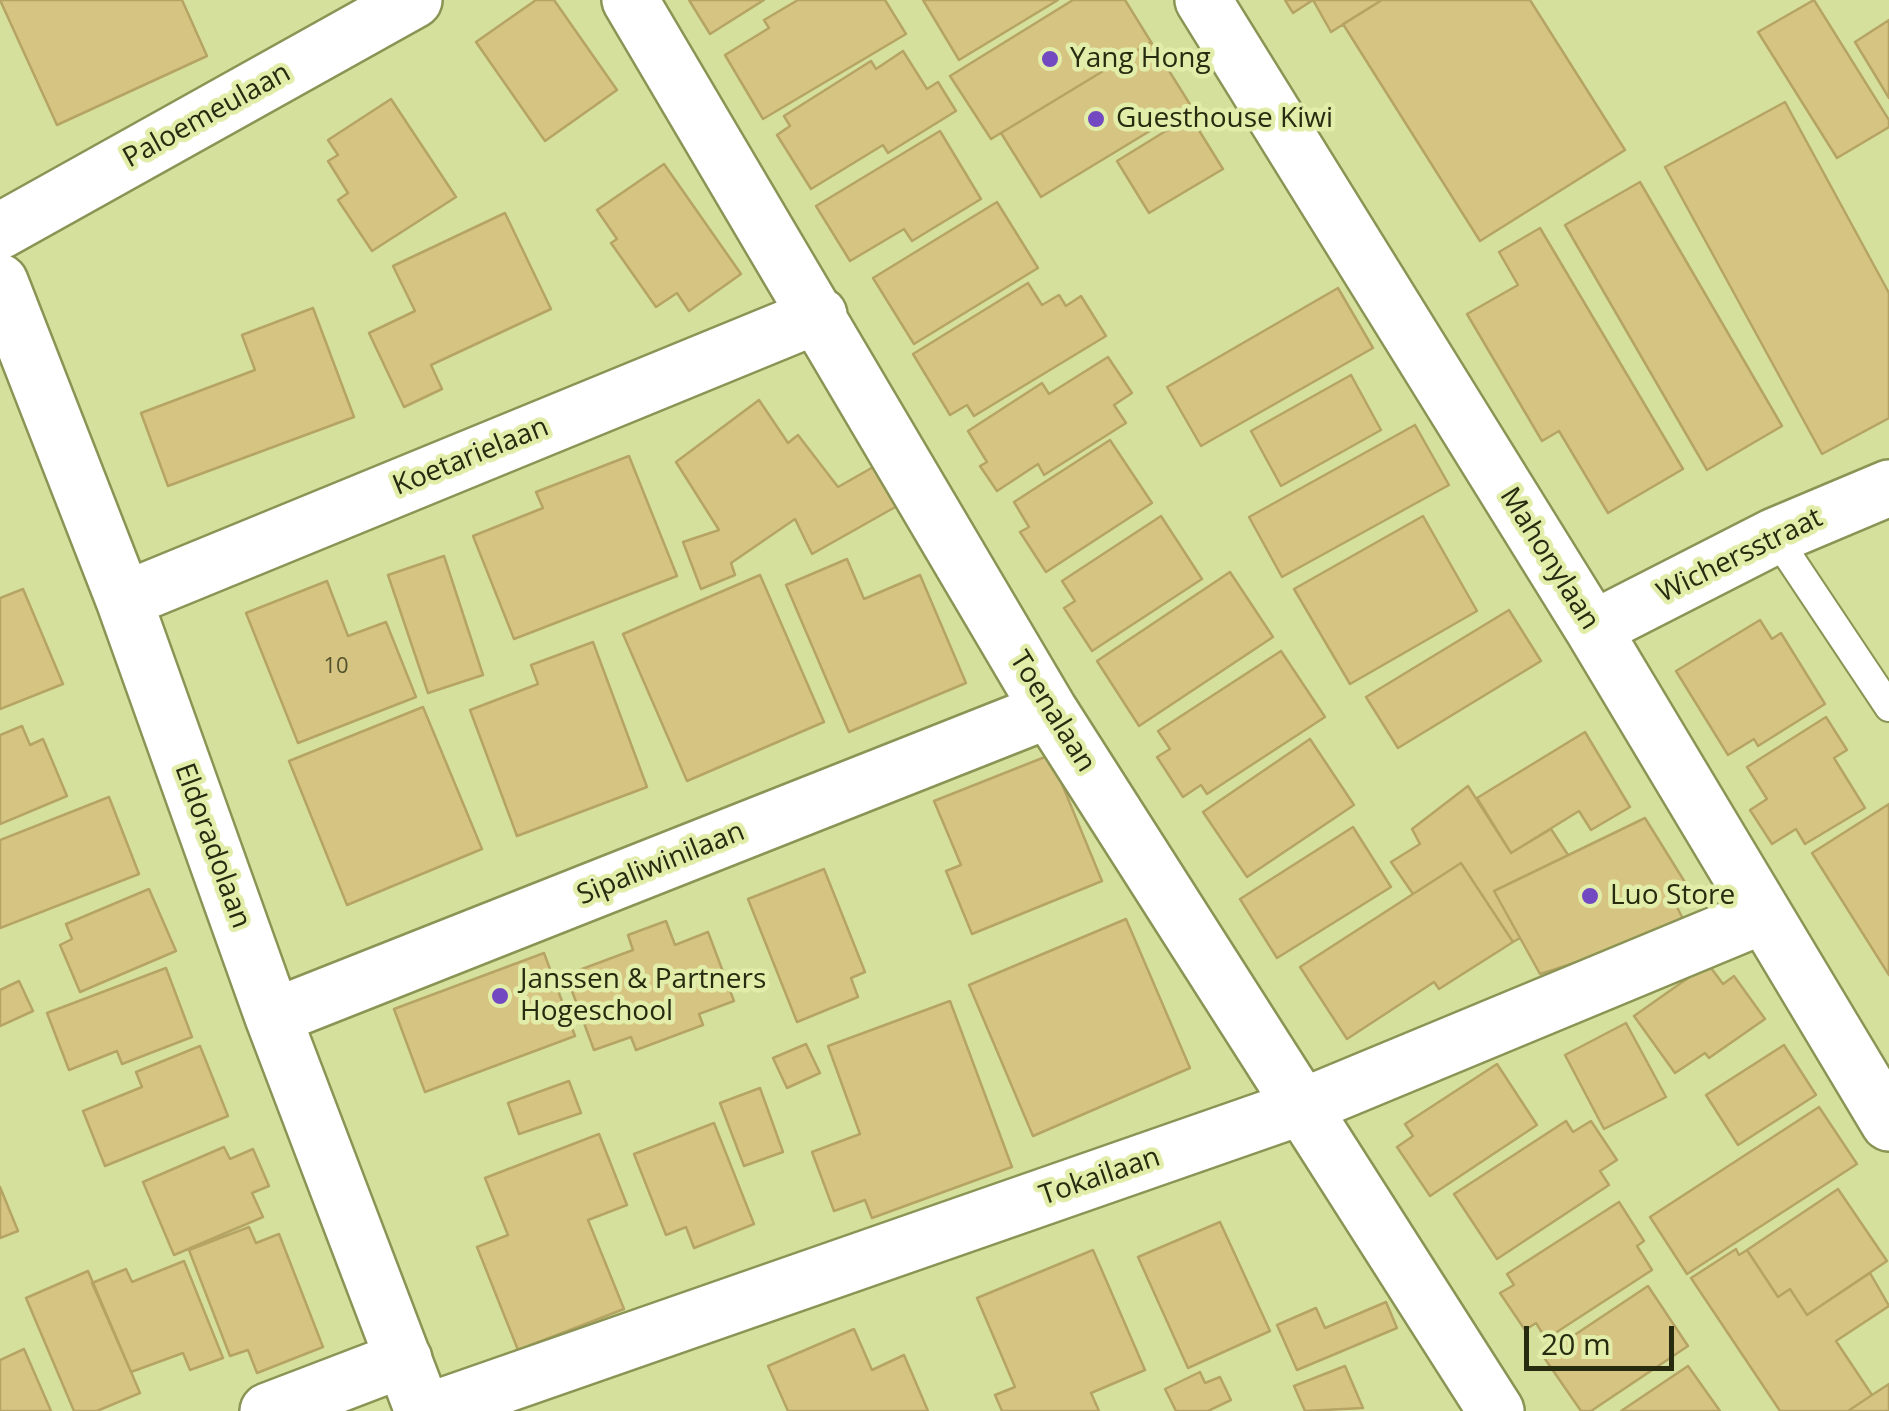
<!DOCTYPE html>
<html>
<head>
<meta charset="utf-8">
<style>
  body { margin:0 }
  #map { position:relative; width:1889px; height:1411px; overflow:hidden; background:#d6e09d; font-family:"Open Sans",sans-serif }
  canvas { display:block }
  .scale { position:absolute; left:1524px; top:1326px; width:150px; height:45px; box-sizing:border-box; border:5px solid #272b10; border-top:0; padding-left:12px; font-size:30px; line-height:35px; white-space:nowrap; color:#272b10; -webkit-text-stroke:8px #e3edaa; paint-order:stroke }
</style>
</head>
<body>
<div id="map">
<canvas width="1889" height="1411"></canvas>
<div class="scale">20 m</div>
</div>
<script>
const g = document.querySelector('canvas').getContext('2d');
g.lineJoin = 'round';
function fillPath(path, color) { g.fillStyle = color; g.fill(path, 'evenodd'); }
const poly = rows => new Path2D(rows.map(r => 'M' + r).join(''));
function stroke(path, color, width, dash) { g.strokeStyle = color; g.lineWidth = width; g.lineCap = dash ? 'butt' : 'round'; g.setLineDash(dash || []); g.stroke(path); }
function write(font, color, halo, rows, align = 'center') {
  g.font = font + ' "Open Sans",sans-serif'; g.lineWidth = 9; g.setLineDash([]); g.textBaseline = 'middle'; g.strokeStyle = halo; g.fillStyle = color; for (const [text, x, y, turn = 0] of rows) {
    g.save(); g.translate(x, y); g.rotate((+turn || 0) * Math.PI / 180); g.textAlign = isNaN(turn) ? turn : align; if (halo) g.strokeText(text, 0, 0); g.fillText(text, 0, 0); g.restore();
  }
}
const building = poly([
  [0,0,182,0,207,56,57,125,0,0],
  [536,0,554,0,617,90,545,141,476,42,536,0],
  [689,0,764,0,710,34,689,0],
  [798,0,885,0,906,34,763,119,725,55,769,28,764,20,798,0],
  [923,0,1058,0,959,60,923,0],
  [1073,0,1125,0,1151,42,991,139,950,76,1073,0],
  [1285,0,1313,0,1293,13,1285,0],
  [1313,0,1382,0,1331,32,1313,0],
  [1382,0,1530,0,1625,150,1480,241,1343,24,1382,0],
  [1814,0,1889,120,1889,127,1837,158,1758,32,1814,0],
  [1889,20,1889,98,1855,42,1889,20],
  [1151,42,1191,106,1041,197,1001,133,1151,42],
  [903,51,927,89,938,82,956,111,888,153,883,145,811,189,777,135,790,126,784,116,871,61,876,69,903,51],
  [391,99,456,197,372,251,338,200,348,193,328,161,338,155,328,140,391,99],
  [1785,102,1889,293,1889,418,1822,454,1665,167,1785,102],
  [1190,116,1223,169,1149,213,1117,161,1190,116],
  [940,131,981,199,912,241,904,229,850,261,816,206,940,131],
  [664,164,741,274,689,311,677,293,656,307,611,243,617,239,597,210,664,164],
  [1640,182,1782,426,1707,470,1565,225,1640,182],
  [997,202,1038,268,914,344,873,278,997,202],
  [505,213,551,309,431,365,442,389,404,407,369,333,415,311,393,266,505,213],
  [1540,228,1683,469,1608,513,1559,431,1542,441,1467,314,1518,285,1499,252,1540,228],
  [1028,283,1042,305,1059,295,1066,306,1081,296,1106,336,974,416,967,405,950,415,913,354,1028,283],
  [1338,288,1373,348,1201,446,1167,387,1338,288],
  [313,308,354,417,168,486,141,413,255,370,242,335,313,308],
  [1108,357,1132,393,1114,405,1126,423,1044,475,1038,464,997,491,980,466,987,462,968,431,1042,383,1049,394,1108,357],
  [1351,375,1381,430,1281,486,1251,431,1351,375],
  [759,400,788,443,798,435,838,487,891,457,913,497,812,554,795,519,731,563,735,575,701,589,683,542,719,530,676,462,759,400],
  [1415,425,1449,485,1282,577,1249,517,1415,425],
  [1110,440,1152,503,1046,572,1020,532,1029,527,1014,502,1110,440],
  [629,456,677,576,514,639,473,536,543,508,536,492,629,456],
  [1161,516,1202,579,1092,651,1064,608,1075,601,1062,581,1161,516],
  [1423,516,1477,611,1350,684,1294,589,1423,516],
  [444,556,483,675,428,693,388,575,444,556],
  [847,559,864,599,920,575,966,683,849,732,786,585,847,559],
  [1230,572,1273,637,1139,726,1097,661,1230,572],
  [760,575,824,722,687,781,623,634,760,575],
  [327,581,348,636,386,622,416,697,298,743,246,613,327,581],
  [23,589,63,684,0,709,0,598,23,589],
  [1509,610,1541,661,1398,748,1366,697,1509,610],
  [1760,620,1772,639,1781,633,1825,704,1758,746,1754,739,1728,755,1676,671,1760,620],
  [593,642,647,787,517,836,470,710,538,684,531,665,593,642],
  [1281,651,1325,717,1207,794,1201,785,1183,797,1157,757,1170,749,1158,731,1281,651],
  [423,707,482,849,347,905,289,761,423,707],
  [1826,717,1847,750,1834,758,1865,808,1805,844,1796,829,1772,844,1750,810,1767,799,1747,767,1826,717],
  [22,726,30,745,43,739,67,796,0,824,0,735,22,726],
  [1585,732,1630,807,1591,830,1579,811,1511,853,1477,798,1585,732],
  [1310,739,1354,805,1247,877,1203,812,1310,739],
  [1050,755,1102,881,972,934,946,871,961,865,934,801,1050,755],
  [1468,786,1511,853,1551,829,1568,855,1494,891,1520,938,1513,942,1461,863,1413,894,1391,862,1420,844,1412,829,1468,786],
  [109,797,139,874,0,928,0,840,109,797],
  [1889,804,1889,975,1812,853,1889,804],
  [1645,818,1691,892,1674,901,1687,927,1540,974,1494,891,1645,818],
  [1353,827,1391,887,1277,958,1240,899,1353,827],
  [1461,863,1513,942,1439,989,1434,982,1347,1039,1300,967,1461,863],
  [824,869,865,972,851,978,858,997,797,1022,748,899,824,869],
  [149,889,176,951,80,992,60,945,72,939,66,924,149,889],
  [1126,919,1190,1068,1033,1136,969,985,1126,919],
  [666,921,675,945,708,932,734,1001,699,1014,703,1025,636,1050,631,1037,594,1050,566,975,633,950,628,935,666,921],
  [544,953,575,1036,425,1092,394,1009,544,953],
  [1708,964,1723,984,1734,976,1765,1019,1709,1058,1705,1053,1675,1073,1634,1016,1708,964],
  [166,968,192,1037,122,1064,117,1051,69,1070,47,1013,166,968],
  [19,981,33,1011,0,1026,0,990,19,981],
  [950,1001,1012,1167,872,1218,865,1200,834,1211,812,1152,860,1134,828,1046,950,1001],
  [1626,1023,1666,1097,1604,1129,1565,1055,1626,1023],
  [806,1044,820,1073,787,1088,773,1058,806,1044],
  [1784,1045,1816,1095,1738,1145,1706,1095,1784,1045],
  [200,1046,228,1116,105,1166,83,1111,142,1087,136,1072,200,1046],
  [1497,1064,1537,1125,1430,1196,1397,1147,1413,1136,1405,1124,1497,1064],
  [569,1081,581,1113,519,1134,508,1103,569,1081],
  [760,1088,783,1152,744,1166,720,1103,760,1088],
  [1819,1107,1857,1164,1687,1274,1650,1217,1819,1107],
  [1566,1121,1573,1132,1591,1121,1617,1160,1600,1171,1609,1185,1497,1259,1454,1194,1566,1121],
  [714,1123,754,1224,694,1248,686,1227,666,1235,634,1154,714,1123],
  [599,1134,627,1205,588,1220,624,1309,518,1350,477,1247,508,1235,485,1178,599,1134],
  [224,1147,230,1159,253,1149,269,1186,252,1193,263,1217,174,1255,143,1182,224,1147],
  [0,1187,18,1231,0,1238,0,1187],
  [1838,1189,1887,1261,1807,1315,1790,1289,1778,1297,1747,1250,1838,1189],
  [1619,1202,1644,1241,1637,1246,1652,1270,1546,1339,1536,1323,1525,1330,1500,1293,1514,1285,1507,1274,1619,1202],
  [1220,1222,1270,1331,1188,1368,1138,1257,1220,1222],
  [249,1227,256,1243,279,1234,323,1347,257,1373,248,1350,230,1356,189,1250,249,1227],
  [1736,1249,1739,1255,1747,1250,1778,1297,1790,1289,1807,1315,1870,1273,1889,1306,1836,1341,1872,1395,1848,1411,1780,1411,1691,1278,1736,1249],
  [1093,1250,1145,1370,1091,1393,1099,1411,1002,1411,995,1395,1015,1387,977,1298,1093,1250],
  [184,1261,223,1358,190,1370,183,1353,131,1372,92,1283,126,1269,132,1282,184,1261],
  [88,1271,140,1393,97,1411,74,1411,26,1298,88,1271],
  [1648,1286,1688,1346,1591,1411,1581,1411,1543,1356,1648,1286],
  [1386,1302,1397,1328,1297,1370,1277,1325,1316,1308,1325,1328,1386,1302],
  [854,1329,872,1370,904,1355,928,1411,788,1411,768,1366,854,1329],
  [24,1349,51,1411,0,1411,0,1360,24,1349],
  [1345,1366,1363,1408,1305,1411,1294,1386,1345,1366],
  [1688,1366,1720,1411,1621,1411,1688,1366],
  [1200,1372,1205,1383,1220,1377,1231,1400,1208,1411,1176,1411,1165,1389,1200,1372],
  [1889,1384,1889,1411,1848,1411,1872,1395,1889,1384]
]);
const service = poly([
  [1775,536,1889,707]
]);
const minor = poly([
  [630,0,1049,710,1496,1411],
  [1203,0,1593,629,1889,1123],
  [0,231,414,0],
  [0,282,124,600,273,1017,423,1411],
  [124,600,819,315],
  [1593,629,1775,536,1889,488],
  [273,1017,1049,710],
  [268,1411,404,1359],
  [429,1411,1304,1106,1762,916]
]);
const markers = [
  [1050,59,10,"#7349c2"],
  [1096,119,10,"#7349c2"],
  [1590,896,10,"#7349c2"],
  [500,996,10,"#7349c2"]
];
const numberNames = [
  ["10",336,667]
];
const poiNames = [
  ["Yang Hong",1070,59],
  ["Guesthouse Kiwi",1116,119],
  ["Luo Store",1610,896],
  ["Janssen & Partners",520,980],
  ["Hogeschool",520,1012]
];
const streetNames = [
  ["Paloemeulaan",207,116,-29],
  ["Koetarielaan",471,457,-22],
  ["Wichersstraat",1740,556,-26],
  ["Mahonylaan",1549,559,58],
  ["Toenalaan",1052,712,58],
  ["Eldoradolaan",212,846,70],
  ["Sipaliwinilaan",661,864,-22],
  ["Tokailaan",1100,1177,-19]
];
fillPath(building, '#d6c582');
stroke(building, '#b5a463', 2.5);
stroke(service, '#8b9454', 32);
stroke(minor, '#8b9454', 60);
stroke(service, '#fff', 28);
stroke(minor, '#fff', 55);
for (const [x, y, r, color] of markers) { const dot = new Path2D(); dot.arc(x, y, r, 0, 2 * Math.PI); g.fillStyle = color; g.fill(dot); stroke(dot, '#e3edaa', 4); }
write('22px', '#53522c', null, numberNames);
write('28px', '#272b10', '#e3edaa', poiNames, 'left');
write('28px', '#272b10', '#e3edaa', streetNames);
</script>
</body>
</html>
